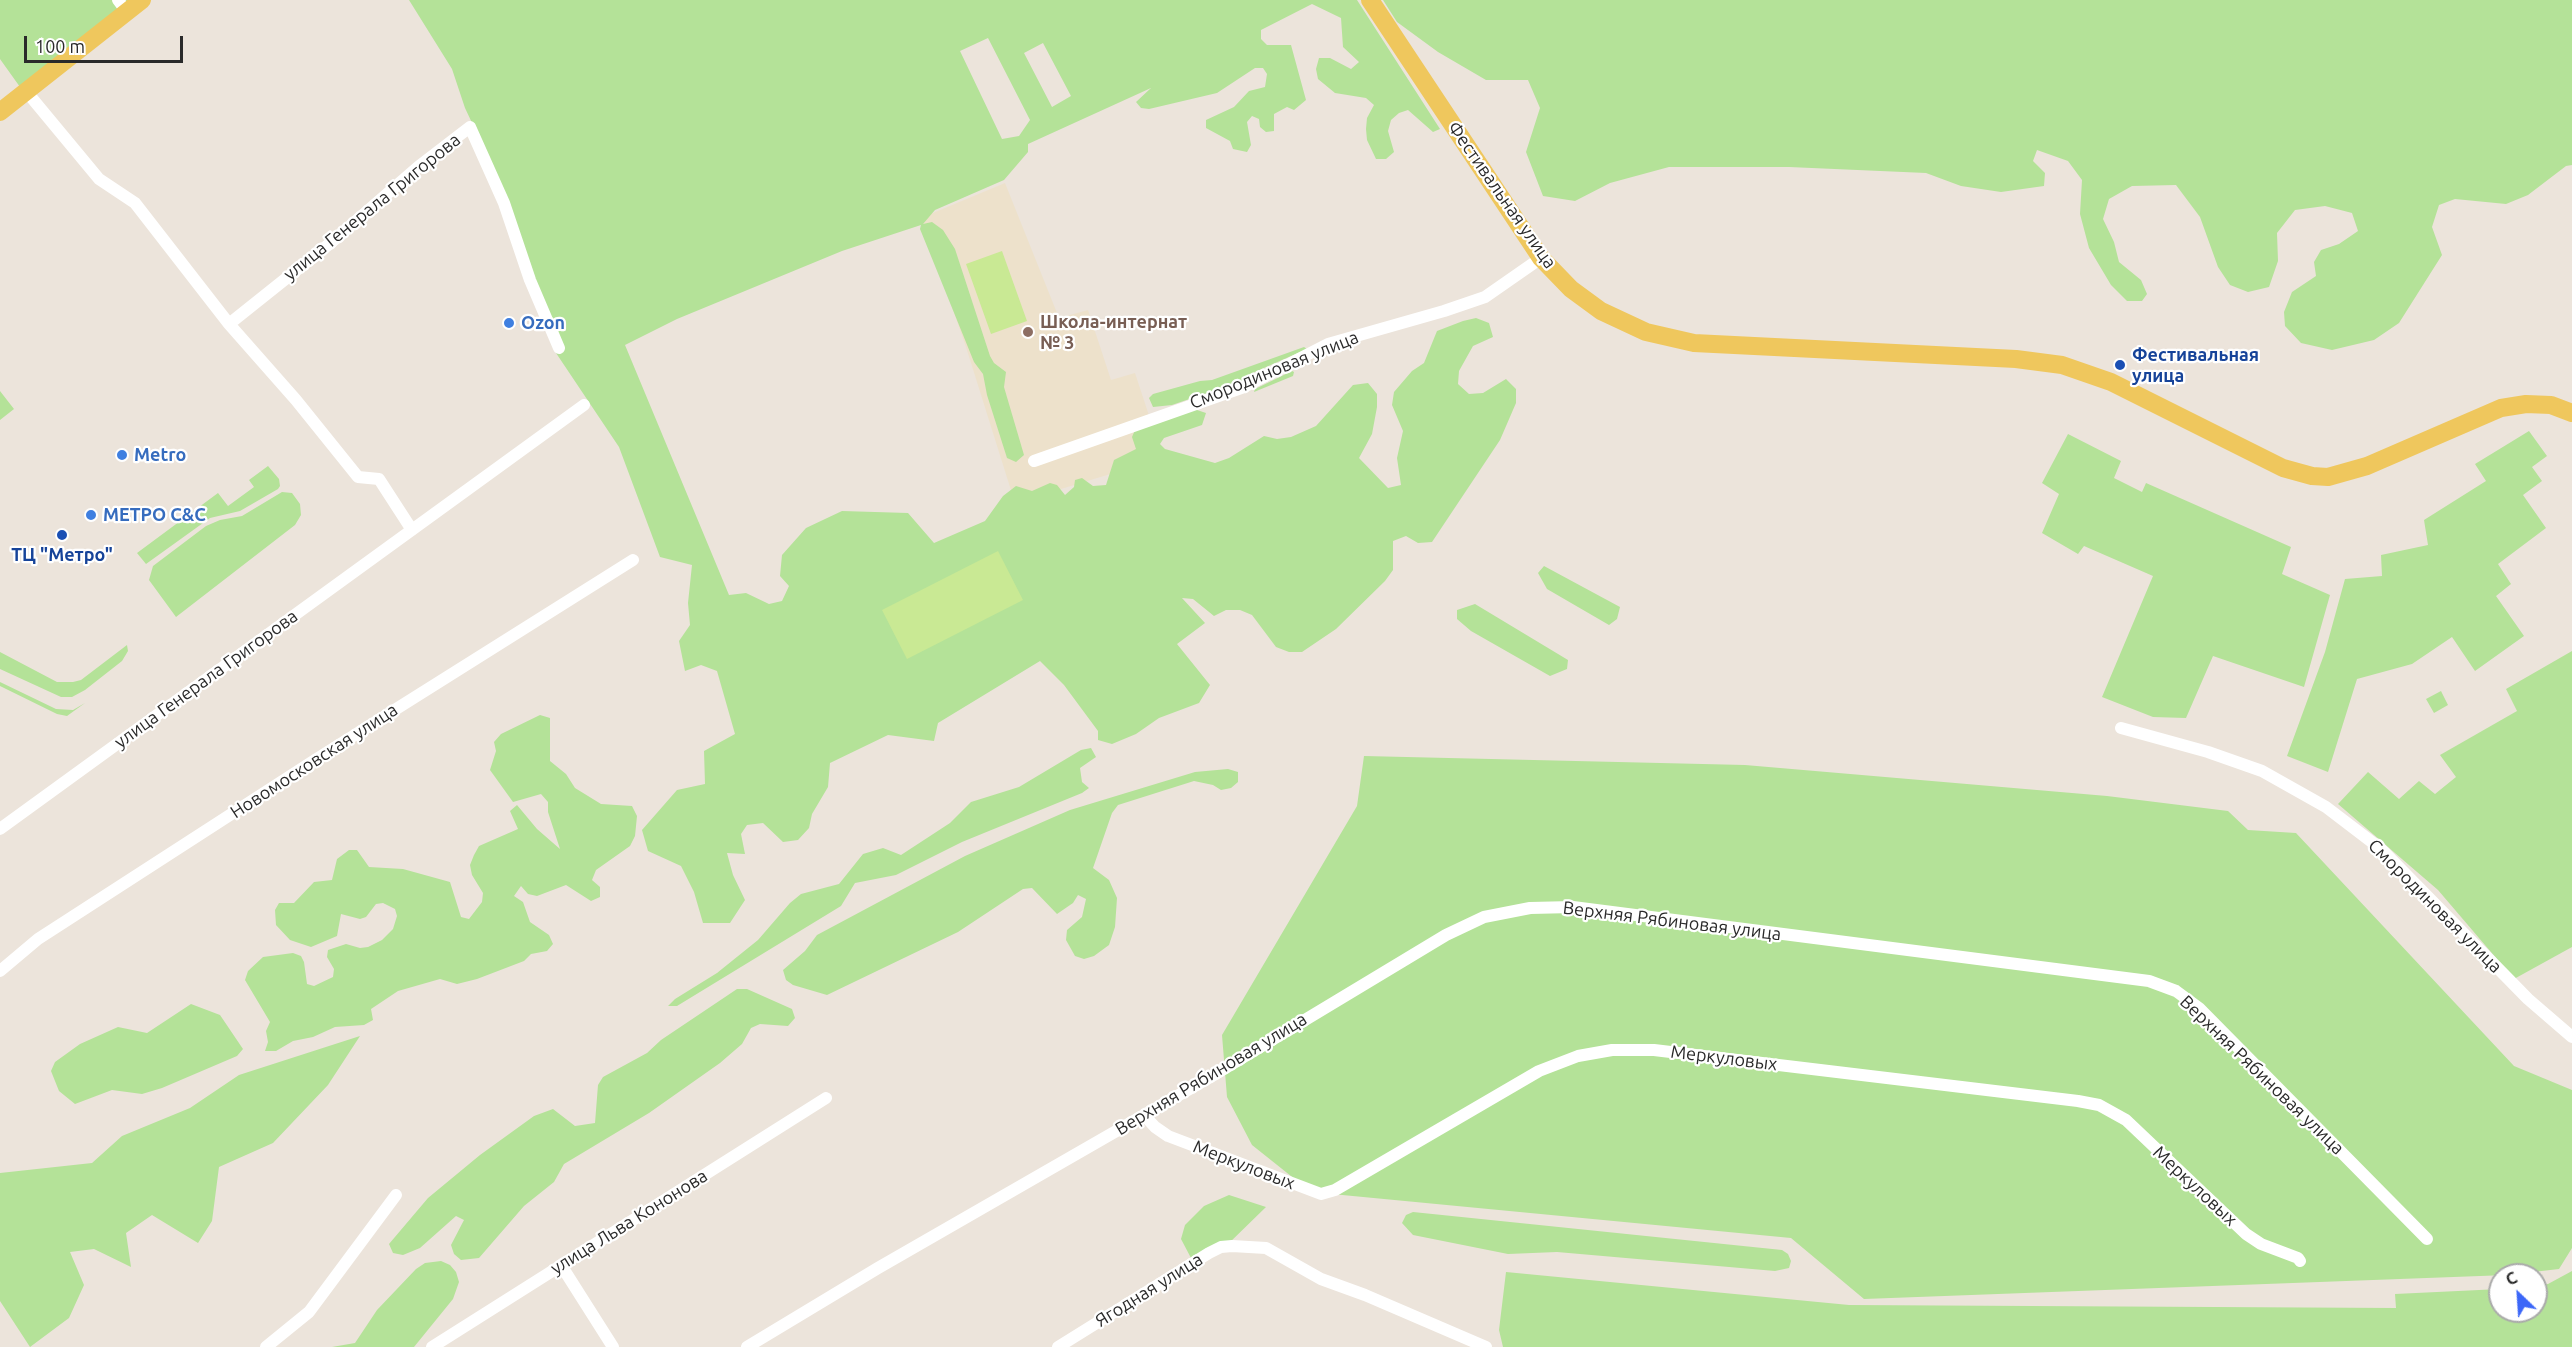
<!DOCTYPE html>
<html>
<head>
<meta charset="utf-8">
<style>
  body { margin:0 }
  #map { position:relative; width:2572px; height:1347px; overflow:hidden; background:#ece4db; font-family:Ubuntu,sans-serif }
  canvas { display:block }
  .north { position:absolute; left:2488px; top:1263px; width:60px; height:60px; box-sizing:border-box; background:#fff; border:2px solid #aaa; border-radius:50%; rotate:335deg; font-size:16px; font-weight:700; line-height:24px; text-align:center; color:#2a2a2a }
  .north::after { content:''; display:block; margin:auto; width:21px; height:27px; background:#3c67f8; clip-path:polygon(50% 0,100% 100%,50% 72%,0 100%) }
  .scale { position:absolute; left:24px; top:36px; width:159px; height:27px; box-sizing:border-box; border:3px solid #2a2a2a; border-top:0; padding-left:8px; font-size:18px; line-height:21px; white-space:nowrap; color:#2a2a2a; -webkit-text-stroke:4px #fff; paint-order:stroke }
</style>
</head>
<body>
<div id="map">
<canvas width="2572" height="1347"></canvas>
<div class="north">С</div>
<div class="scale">100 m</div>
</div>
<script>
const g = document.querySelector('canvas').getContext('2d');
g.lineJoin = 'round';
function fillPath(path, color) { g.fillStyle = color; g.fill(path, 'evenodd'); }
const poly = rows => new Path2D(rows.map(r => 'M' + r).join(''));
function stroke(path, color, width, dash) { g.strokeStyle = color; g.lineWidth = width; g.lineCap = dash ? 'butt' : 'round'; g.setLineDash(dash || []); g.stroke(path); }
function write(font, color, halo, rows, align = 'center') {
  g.font = font + ' Ubuntu,sans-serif'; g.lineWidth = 4.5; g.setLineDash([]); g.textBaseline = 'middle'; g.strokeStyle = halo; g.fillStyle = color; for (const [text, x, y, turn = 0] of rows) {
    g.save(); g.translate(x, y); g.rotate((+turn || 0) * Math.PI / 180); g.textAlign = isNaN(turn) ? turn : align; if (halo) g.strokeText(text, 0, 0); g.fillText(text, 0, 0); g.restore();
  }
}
const education = poly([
  [1005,183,1059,318,1088,310,1111,380,1135,373,1163,458,1015,503,966,347,921,218]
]);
const green = poly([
  [0,0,145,0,25,94,0,59],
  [409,0,1357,0,1440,129,1433,132,1408,110,1399,113,1391,120,1388,131,1394,152,1386,159,1376,159,1367,140,1366,129,1367,118,1374,105,1366,98,1335,93,1318,79,1316,69,1319,58,1330,58,1351,69,1359,62,1343,47,1341,18,1312,4,1261,30,1261,39,1267,45,1291,45,1306,100,1294,110,1287,107,1274,114,1274,131,1266,132,1260,127,1259,119,1252,116,1247,122,1251,145,1247,152,1233,149,1230,141,1206,128,1206,120,1234,107,1249,91,1265,87,1267,74,1263,68,1255,68,1217,93,1149,109,1141,108,1136,102,1151,88,1028,144,1028,152,1004,180,935,210,923,224,932,222,943,230,955,249,990,356,994,363,1006,372,1004,387,1024,455,1016,462,1007,458,987,395,983,374,974,362,920,229,921,225,842,251,677,319,625,345,729,595,746,593,769,604,782,601,789,586,780,576,782,555,806,528,842,511,908,513,934,543,985,521,1003,496,1016,486,1032,491,1050,483,1057,485,1065,495,1074,487,1075,480,1082,478,1093,486,1106,485,1114,460,1136,449,1132,437,1135,430,1194,409,1206,413,1202,425,1164,438,1160,444,1165,449,1215,463,1229,458,1264,436,1277,439,1291,437,1316,426,1353,385,1368,383,1377,394,1377,407,1372,434,1359,458,1388,488,1401,485,1397,458,1403,431,1392,405,1394,392,1412,371,1424,363,1437,331,1463,321,1476,318,1489,323,1493,337,1473,346,1459,371,1458,384,1469,394,1483,393,1506,379,1516,389,1516,403,1500,440,1432,542,1418,543,1406,536,1393,541,1393,570,1385,581,1336,629,1302,652,1289,652,1276,647,1252,615,1240,610,1226,610,1214,616,1193,599,1182,598,1205,623,1177,644,1210,685,1199,703,1159,718,1136,734,1112,744,1098,740,1098,731,1064,685,1040,661,938,723,934,741,888,735,830,763,828,787,812,814,809,828,798,840,783,842,763,823,747,825,741,834,745,854,727,853,733,875,745,900,730,923,703,923,694,892,681,866,648,851,642,830,677,790,705,784,704,751,735,734,717,671,701,665,685,671,679,641,690,625,688,603,692,565,660,557,619,447,556,353,542,316,506,195,465,108,452,69],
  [988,38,1030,120,1019,136,1002,139,960,51],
  [1043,43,1071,96,1052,107,1024,53],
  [1383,0,2572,0,2572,165,2566,166,2528,195,2506,204,2455,199,2439,205,2432,227,2442,255,2399,323,2374,340,2332,350,2301,343,2285,326,2284,312,2292,292,2316,276,2314,262,2321,250,2339,244,2358,231,2352,213,2325,206,2295,210,2277,233,2278,261,2269,287,2248,292,2230,285,2218,267,2200,217,2176,185,2132,186,2109,199,2103,219,2114,242,2119,262,2141,280,2147,294,2142,301,2127,301,2111,285,2089,248,2080,214,2082,180,2068,161,2037,150,2033,161,2045,173,2044,186,2001,192,1961,186,1926,173,1789,167,1669,167,1610,183,1575,201,1543,196,1526,152,1540,108,1528,80,1486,80,1438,52,1397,22],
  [1304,347,1307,349,1248,375,1242,381,1172,405,1153,407,1149,398,1153,394,1200,381,1212,380],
  [1292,371,1294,372,1293,376,1254,392,1255,389],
  [0,391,14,409,0,420],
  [2529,431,2547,456,2532,467,2542,481,2523,495,2546,528,2498,564,2511,584,2496,596,2524,636,2475,671,2452,637,2412,664,2357,679,2328,772,2287,756,2325,652,2345,579,2382,576,2381,555,2428,545,2424,520,2486,481,2475,464],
  [2068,434,2121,461,2114,478,2142,492,2146,483,2291,547,2282,574,2330,595,2304,687,2213,656,2186,718,2153,717,2102,697,2153,576,2084,546,2078,554,2042,533,2059,494,2042,483],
  [268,466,279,479,280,486,278,489,240,511,210,518,146,564,137,553,218,493,228,506,254,487,249,480],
  [282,492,292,493,300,504,301,515,295,525,176,617,149,580,153,566,206,526,220,520,242,516],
  [1544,566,1620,607,1617,619,1609,625,1547,589,1538,573],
  [1475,604,1568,660,1567,669,1550,676,1471,631,1457,619,1457,610],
  [127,645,128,651,122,661,85,690,72,697,61,697,0,669,0,652,57,682,73,682,81,680],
  [2572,651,2572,947,2514,979,2438,890,2338,804,2368,772,2399,799,2419,781,2435,794,2456,777,2440,755,2517,711,2506,689],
  [0,682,56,709,73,710,85,703,67,716,57,714,0,686],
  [2441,691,2448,705,2434,713,2426,699],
  [540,715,550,718,550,761,566,774,575,788,601,804,632,806,637,816,635,836,630,846,596,870,592,880,600,887,600,897,591,901,566,885,537,896,528,894,521,886,514,896,523,902,530,922,549,935,553,944,547,951,531,954,524,961,477,979,457,984,440,979,398,991,371,1009,373,1020,364,1025,335,1027,313,1037,293,1041,276,1051,265,1051,268,1042,266,1031,270,1022,245,980,248,971,263,957,293,953,301,956,304,962,307,984,314,986,333,977,334,969,327,957,328,950,346,944,360,948,368,947,382,940,393,929,397,916,395,909,383,903,376,904,366,917,360,919,341,914,337,936,311,947,290,940,276,925,275,910,279,903,294,903,314,882,332,880,337,859,349,850,357,850,369,867,403,869,450,882,461,917,469,919,482,902,483,893,472,875,470,865,474,855,479,846,518,829,510,811,517,805,537,829,560,849,548,812,548,802,541,794,513,802,490,770,496,751,494,742,501,734],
  [1091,748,1096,757,1080,768,1082,782,1089,788,1082,793,962,842,896,875,855,883,841,906,677,1006,668,1006,675,999,717,973,758,940,790,903,801,894,839,884,863,854,883,848,901,855,950,823,971,802,1019,787,1081,750],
  [1364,756,1745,765,2107,796,2228,811,2248,830,2296,833,2514,1066,2572,1090,2572,1248,2559,1269,2507,1275,1864,1299,1791,1238,1311,1192,1252,1145,1227,1097,1222,1035,1357,806],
  [1228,769,1238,772,1238,782,1231,788,1221,790,1213,785,1194,781,1118,805,1112,813,1093,868,1109,880,1117,898,1115,927,1109,945,1094,956,1084,959,1075,956,1066,940,1067,930,1082,917,1086,899,1078,895,1073,903,1057,914,1032,888,1023,889,958,932,827,995,793,985,786,980,783,970,805,951,817,935,965,856,1070,810,1195,772],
  [737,989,747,989,792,1009,795,1018,788,1026,760,1024,751,1028,742,1044,720,1063,649,1113,564,1164,554,1182,524,1206,479,1258,461,1260,454,1254,451,1245,464,1220,456,1216,420,1248,403,1255,393,1253,389,1244,428,1198,480,1155,534,1116,553,1109,575,1126,595,1123,598,1085,603,1077,647,1053,661,1040],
  [191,1004,220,1015,243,1049,237,1056,162,1088,142,1094,112,1090,75,1104,59,1091,51,1071,55,1062,80,1044,118,1027,147,1033],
  [360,1036,328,1085,273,1143,219,1167,212,1221,198,1243,152,1215,126,1233,131,1267,94,1249,70,1252,84,1285,69,1318,30,1347,0,1301,0,1173,92,1163,122,1136,190,1108,239,1075],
  [1229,1195,1266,1207,1225,1247,1191,1258,1181,1239,1185,1225,1204,1206],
  [1413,1212,1782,1250,1788,1254,1791,1261,1789,1268,1775,1271,1557,1252,1508,1254,1413,1235,1402,1223,1406,1215],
  [441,1261,450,1265,456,1272,459,1282,453,1299,414,1347,332,1347,355,1343,377,1310,416,1269,425,1263],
  [2572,1271,2572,1347,1503,1347,1499,1330,1506,1272,1849,1305,2396,1308,2395,1294,2500,1289,2500,1311,2536,1311,2536,1285,2548,1284]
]);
const pitch = poly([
  [1002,251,1027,321,991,334,966,264],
  [998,551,1023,600,907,659,882,610]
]);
const street = poly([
  [118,0,127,12],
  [26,91,99,179,135,203,229,324,333,241,418,167,470,127,504,203,530,280,559,348],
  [229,324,296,400,358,477,379,479,412,530],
  [1034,461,1244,387,1328,344,1444,311,1485,297,1541,258],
  [2121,728,2208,752,2262,771,2326,807,2381,849,2528,999,2572,1037],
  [0,829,584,405],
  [0,971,38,939,315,760,633,560],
  [1144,1115,1155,1127,1168,1136,1321,1194,1335,1190,1539,1071,1578,1056,1612,1050,1654,1050,2078,1101,2099,1105,2126,1120,2246,1234,2261,1244,2298,1258,2300,1261],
  [561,1265,613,1347],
  [266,1347,309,1312,396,1195],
  [432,1347,826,1098],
  [747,1347,878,1268,1212,1076,1446,935,1484,917,1530,908,1573,907,2149,981,2176,991,2199,1008,2427,1239],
  [1058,1347,1209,1253,1221,1247,1232,1246,1266,1248,1321,1279,1365,1295,1486,1347]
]);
const primary = poly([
  [1370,0,1541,258,1571,289,1601,311,1646,332,1694,343,2016,359,2062,365,2111,382,2283,468,2312,476,2328,477,2367,466,2501,408,2526,404,2551,405,2572,413],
  [0,112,142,0]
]);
const markers = [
  [509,323,6,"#3f7fe0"],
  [1028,332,6,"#8d6e63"],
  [2120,365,6,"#1a4fb4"],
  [122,455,6,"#3f7fe0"],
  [91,515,6,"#3f7fe0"],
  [62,535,6,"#1a4fb4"]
];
const streetNames = [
  ["Фестивальная улица",1502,195,55],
  ["улица Генерала Григорова",372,207,-39],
  ["Смородиновая улица",1274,370,-22],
  ["улица Генерала Григорова",206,679,-36],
  ["Новомосковская улица",314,761,-33],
  ["Смородиновая улица",2435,906,45],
  ["Верхняя Рябиновая улица",1672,921,7],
  ["Меркуловых",1724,1058,7],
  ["Верхняя Рябиновая улица",1211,1074,-31],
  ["Верхняя Рябиновая улица",2262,1075,44],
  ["Меркуловых",1244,1165,21],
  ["Меркуловых",2195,1186,43],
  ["улица Льва Кононова",629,1222,-32],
  ["Ягодная улица",1149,1290,-32]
];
const educationNames = [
  ["Школа-интернат",1040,322],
  ["№ 3",1040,343]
];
const shopNames = [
  ["Ozon",521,323],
  ["Metro",134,455],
  ["МЕТРО С&С",103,515]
];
const transitNames = [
  ["Фестивальная",2132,355],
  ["улица",2132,376],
  ["ТЦ \"Метро\"",62,555,"center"]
];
fillPath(education, '#ede1cb');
fillPath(green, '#b4e298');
fillPath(pitch, '#c9e994');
stroke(street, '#fff', 12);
stroke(primary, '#efc75d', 18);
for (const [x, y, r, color] of markers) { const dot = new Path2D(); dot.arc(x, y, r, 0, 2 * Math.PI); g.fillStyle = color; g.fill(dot); stroke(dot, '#fff', 2); }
write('18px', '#2a2a2a', '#fff', streetNames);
write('bold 18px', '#785e54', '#fff', educationNames, 'left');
write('bold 18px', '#366cbe', '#fff', shopNames, 'left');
write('bold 18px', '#164399', '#fff', transitNames, 'left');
</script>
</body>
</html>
